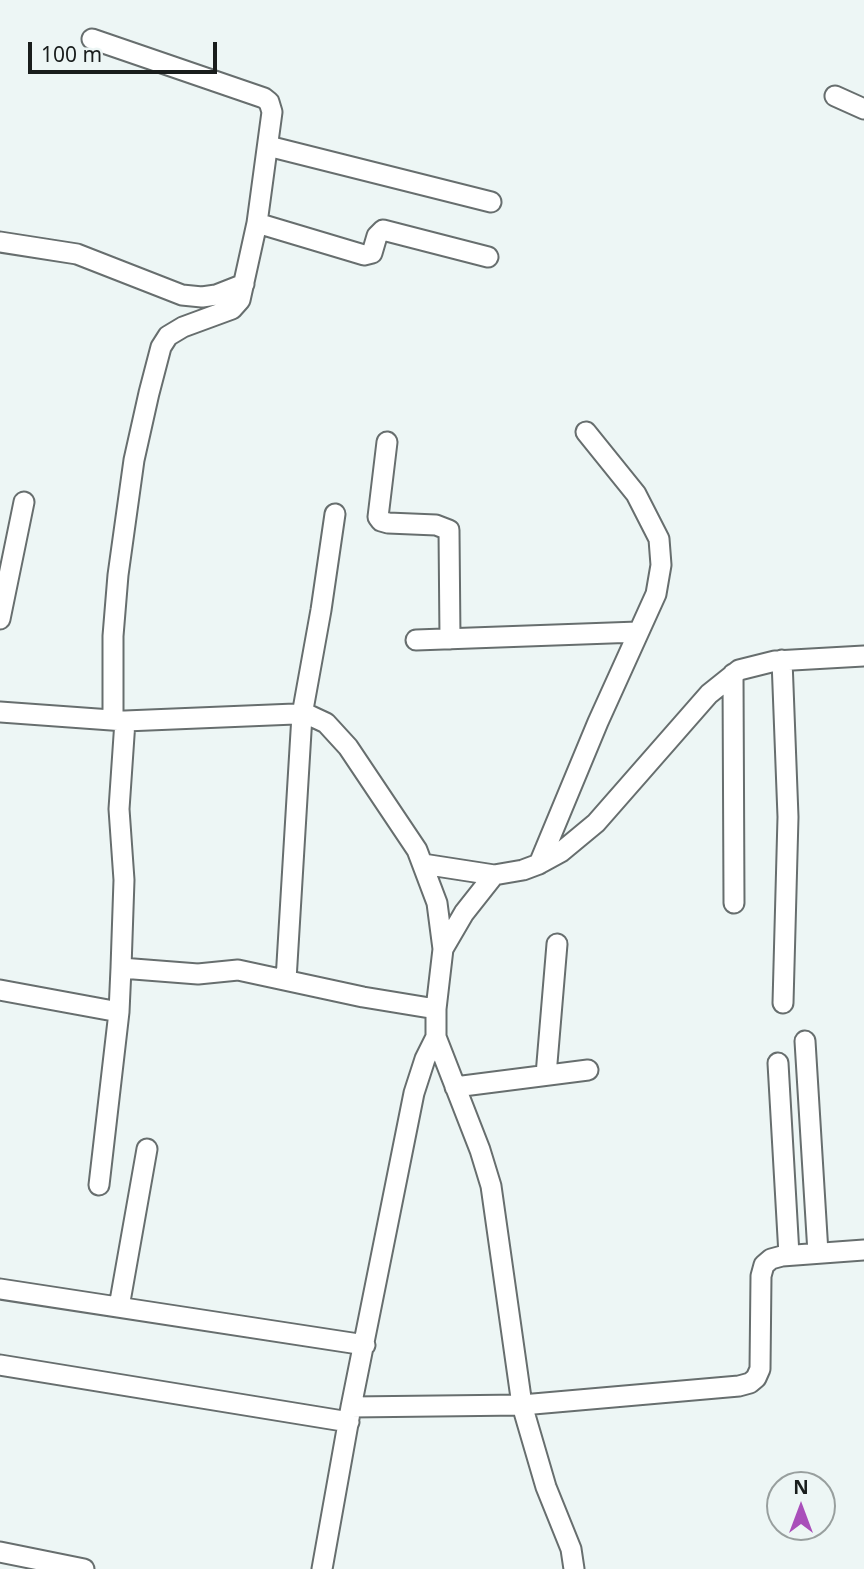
<!DOCTYPE html>
<html>
<head>
<meta charset="utf-8">
<style>
  body { margin:0 }
  #map { position:relative; width:864px; height:1569px; overflow:hidden; background:#edf6f5; font-family:"Noto Sans",sans-serif }
  canvas { display:block }
  .north { position:absolute; left:766px; top:1471px; width:70px; height:70px; box-sizing:border-box; background:#edf6f5; border:2px solid #989f9e; border-radius:50%; rotate:0deg; font-size:19px; font-weight:700; line-height:28px; text-align:center; color:#191d1c }
  .north::after { content:''; display:block; margin:auto; width:24px; height:32px; background:#a94fba; clip-path:polygon(50% 0,100% 100%,50% 72%,0 100%) }
  .scale { position:absolute; left:28px; top:42px; width:189px; height:32px; box-sizing:border-box; border:4px solid #191d1c; border-top:0; padding-left:9px; font-size:21px; line-height:24px; white-space:nowrap; color:#191d1c; -webkit-text-stroke:5px #edf6f5; paint-order:stroke }
</style>
</head>
<body>
<div id="map">
<canvas width="864" height="1569"></canvas>
<div class="north">N</div>
<div class="scale">100 m</div>
</div>
<script>
const g = document.querySelector('canvas').getContext('2d');
g.lineJoin = 'round';
const poly = rows => new Path2D(rows.map(r => 'M' + r).join(''));
function stroke(path, color, width, dash) { g.strokeStyle = color; g.lineWidth = width; g.lineCap = dash ? 'butt' : 'round'; g.setLineDash(dash || []); g.stroke(path); }
const minor = poly([
  [92,39,264,98,269,102,272,112,257,223,240,300,232,309,183,327,168,336,161,347,149,393,134,460,118,575,113,636,113,720],
  [835,96,864,109],
  [268,146,491,202],
  [257,223,364,255,372,253,377,236,383,230,488,257],
  [0,242,77,254,182,295,202,297,216,295,244,284],
  [387,442,378,517,381,521,388,523,436,525,449,530,450,639],
  [0,619,24,502],
  [416,640,638,632],
  [782,660,788,817,783,1003],
  [733,674,734,903],
  [0,712,125,721,295,714,311,716,326,723,348,747,417,850,437,903,443,949,436,1009,436,1037,480,1150,491,1186,522,1405,546,1487,571,1549,574,1569],
  [423,864,494,875,523,870,539,864,561,852,596,823,709,694,739,670,775,661,864,656],
  [539,864,598,722,656,594,661,565,659,539,636,494,586,432],
  [443,949,464,913,494,875],
  [121,968,198,974,238,970,363,997,436,1009],
  [286,980,302,715,321,610,335,514],
  [0,990,119,1012],
  [805,1041,818,1253],
  [778,1063,789,1255],
  [546,1075,557,944],
  [455,1087,588,1070],
  [99,1185,119,1012,121,968,124,880,119,809,125,721],
  [0,1289,365,1345],
  [119,1307,147,1149],
  [0,1365,349,1422],
  [351,1407,522,1405,739,1386,750,1383,756,1378,760,1369,761,1276,764,1265,771,1259,782,1256,864,1250],
  [0,1552,84,1569],
  [322,1569,351,1407,414,1093,425,1059,436,1037]
]);
stroke(minor, '#676e6e', 23);
stroke(minor, '#fff', 19);
</script>
</body>
</html>
